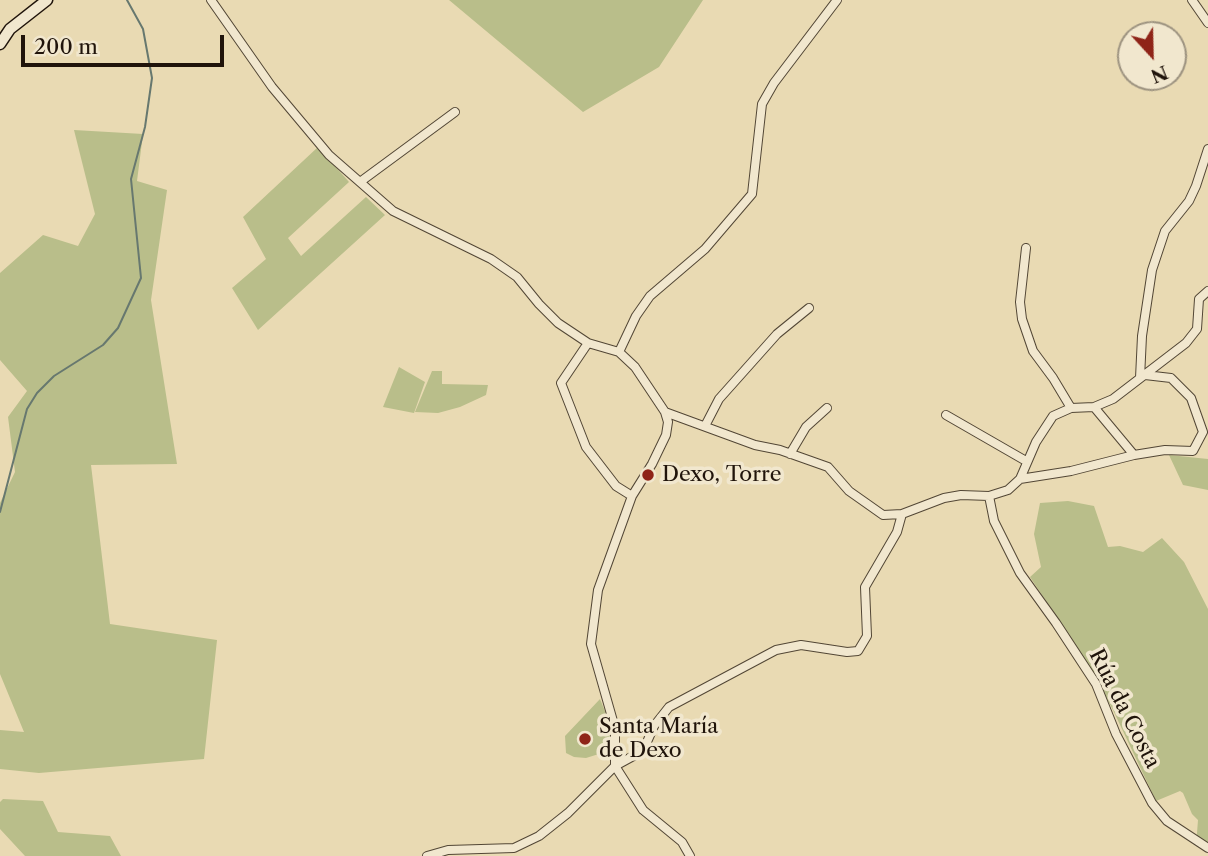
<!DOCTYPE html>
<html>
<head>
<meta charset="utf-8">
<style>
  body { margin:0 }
  #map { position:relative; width:1208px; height:856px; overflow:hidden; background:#e9dab3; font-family:"Libre Caslon Text",serif }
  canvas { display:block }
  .north { position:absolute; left:1117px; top:21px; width:70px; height:70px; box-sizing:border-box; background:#f1e7ce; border:2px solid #9d9380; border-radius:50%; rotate:158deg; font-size:19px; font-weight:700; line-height:28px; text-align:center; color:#20140b }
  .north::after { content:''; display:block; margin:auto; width:24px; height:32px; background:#8f2418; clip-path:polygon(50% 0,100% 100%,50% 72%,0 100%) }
  .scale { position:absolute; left:21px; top:35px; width:203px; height:32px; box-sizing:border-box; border:4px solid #20140b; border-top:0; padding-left:9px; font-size:21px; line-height:24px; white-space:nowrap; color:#20140b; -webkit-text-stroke:5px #f1e7ce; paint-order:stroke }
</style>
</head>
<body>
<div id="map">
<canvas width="1208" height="856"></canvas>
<div class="north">N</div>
<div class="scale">200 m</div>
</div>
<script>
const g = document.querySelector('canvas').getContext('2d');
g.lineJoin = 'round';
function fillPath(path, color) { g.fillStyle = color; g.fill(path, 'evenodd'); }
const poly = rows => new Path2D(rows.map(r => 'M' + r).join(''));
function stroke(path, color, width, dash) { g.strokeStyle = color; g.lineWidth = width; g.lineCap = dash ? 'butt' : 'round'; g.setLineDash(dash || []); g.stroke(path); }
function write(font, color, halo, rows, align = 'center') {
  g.font = font + ' "Libre Caslon Text",serif'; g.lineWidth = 7; g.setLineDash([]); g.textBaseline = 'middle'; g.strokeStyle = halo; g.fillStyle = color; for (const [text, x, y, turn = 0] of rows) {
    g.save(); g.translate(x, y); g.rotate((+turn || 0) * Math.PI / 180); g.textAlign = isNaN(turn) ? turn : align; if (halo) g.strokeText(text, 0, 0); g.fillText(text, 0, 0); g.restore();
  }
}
const green = poly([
  [449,0,703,0,659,67,583,112],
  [74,130,143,134,137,181,167,190,151,300,177,464,91,465,110,624,217,640,204,759,39,773,0,769,0,730,24,732,0,674,0,503,15,472,8,417,27,391,0,360,0,273,43,235,78,246,95,214],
  [318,147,349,182,288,238,301,256,366,197,385,215,258,330,232,288,266,259,243,217],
  [399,367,425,382,414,413,383,407],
  [432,371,442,371,442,384,488,385,486,395,460,407,438,413,415,412],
  [1169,455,1208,459,1208,490,1183,485],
  [1068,501,1094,506,1108,547,1120,546,1143,552,1162,538,1184,562,1208,609,1208,851,1196,846,1198,820,1192,814,1183,793,1180,791,1156,801,1113,710,1083,657,1030,577,1041,567,1034,534,1040,503],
  [600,699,611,726,612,736,602,753,586,758,574,757,566,753,565,736],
  [3,799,43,801,58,832,110,836,121,856,25,856,0,829,0,802]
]);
const stream = poly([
  [0,512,27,409,37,393,54,376,103,345,118,328,141,278,131,179,145,127,152,78,143,29,127,0]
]);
const minor = poly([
  [211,0,272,87,329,155,393,211,491,259,517,277,539,304,558,323,588,343,619,352,635,367,665,412,668,422,666,435,652,464,632,496,598,590,591,644,615,728,615,766,568,813,539,836,514,848,448,850,427,856],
  [1192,0,1208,23],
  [360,182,455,112],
  [1026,248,1020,302,1022,319,1033,351,1053,378,1071,408],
  [588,343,561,383,586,447,616,486,632,496],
  [619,352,636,316,650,296,705,249,752,194,762,104,774,83,837,0],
  [1140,378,1142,336,1152,270,1165,231,1189,201,1196,186,1208,149],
  [1094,407,1134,455],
  [665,412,755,445,780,450,828,467,849,491,883,515,902,514,944,498,961,495,989,496,1008,490,1020,479,1036,442,1053,416,1071,408,1094,407,1113,399,1186,343,1197,329,1199,299,1208,291],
  [946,415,1026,461],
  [705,426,719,399,777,334,809,308],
  [790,454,806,427,827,408],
  [1020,479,1071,471,1134,455,1165,450,1193,451,1203,432,1191,398,1171,378,1145,375],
  [989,496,994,521,1020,573,1056,623,1096,684,1116,734,1152,803,1167,821,1208,848],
  [690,856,682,842,643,810,615,766,637,754,647,742,654,726,669,707,776,650,801,645,847,652,858,651,867,636,865,587,897,532,902,514]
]);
const secondary = poly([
  [0,44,10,29,47,0]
]);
const markers = [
  [648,475,7,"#8f2418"],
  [585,739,7,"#8f2418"]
];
const poiNames = [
  ["Dexo, Torre",662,475],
  ["Santa María",599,727],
  ["de Dexo",599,751]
];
const streetNames = [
  ["Rúa da Costa",1124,709,63]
];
fillPath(green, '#b9be8a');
stroke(stream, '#67786f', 2);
stroke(minor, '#524635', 10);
stroke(secondary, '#20140b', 13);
stroke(minor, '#f1e7ce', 8);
stroke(secondary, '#f1e7ce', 10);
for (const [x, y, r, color] of markers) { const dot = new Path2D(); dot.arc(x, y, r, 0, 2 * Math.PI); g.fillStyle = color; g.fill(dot); stroke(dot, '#f1e7ce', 2.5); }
write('21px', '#20140b', '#f1e7ce', poiNames, 'left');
write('21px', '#20140b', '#f1e7ce', streetNames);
</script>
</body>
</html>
